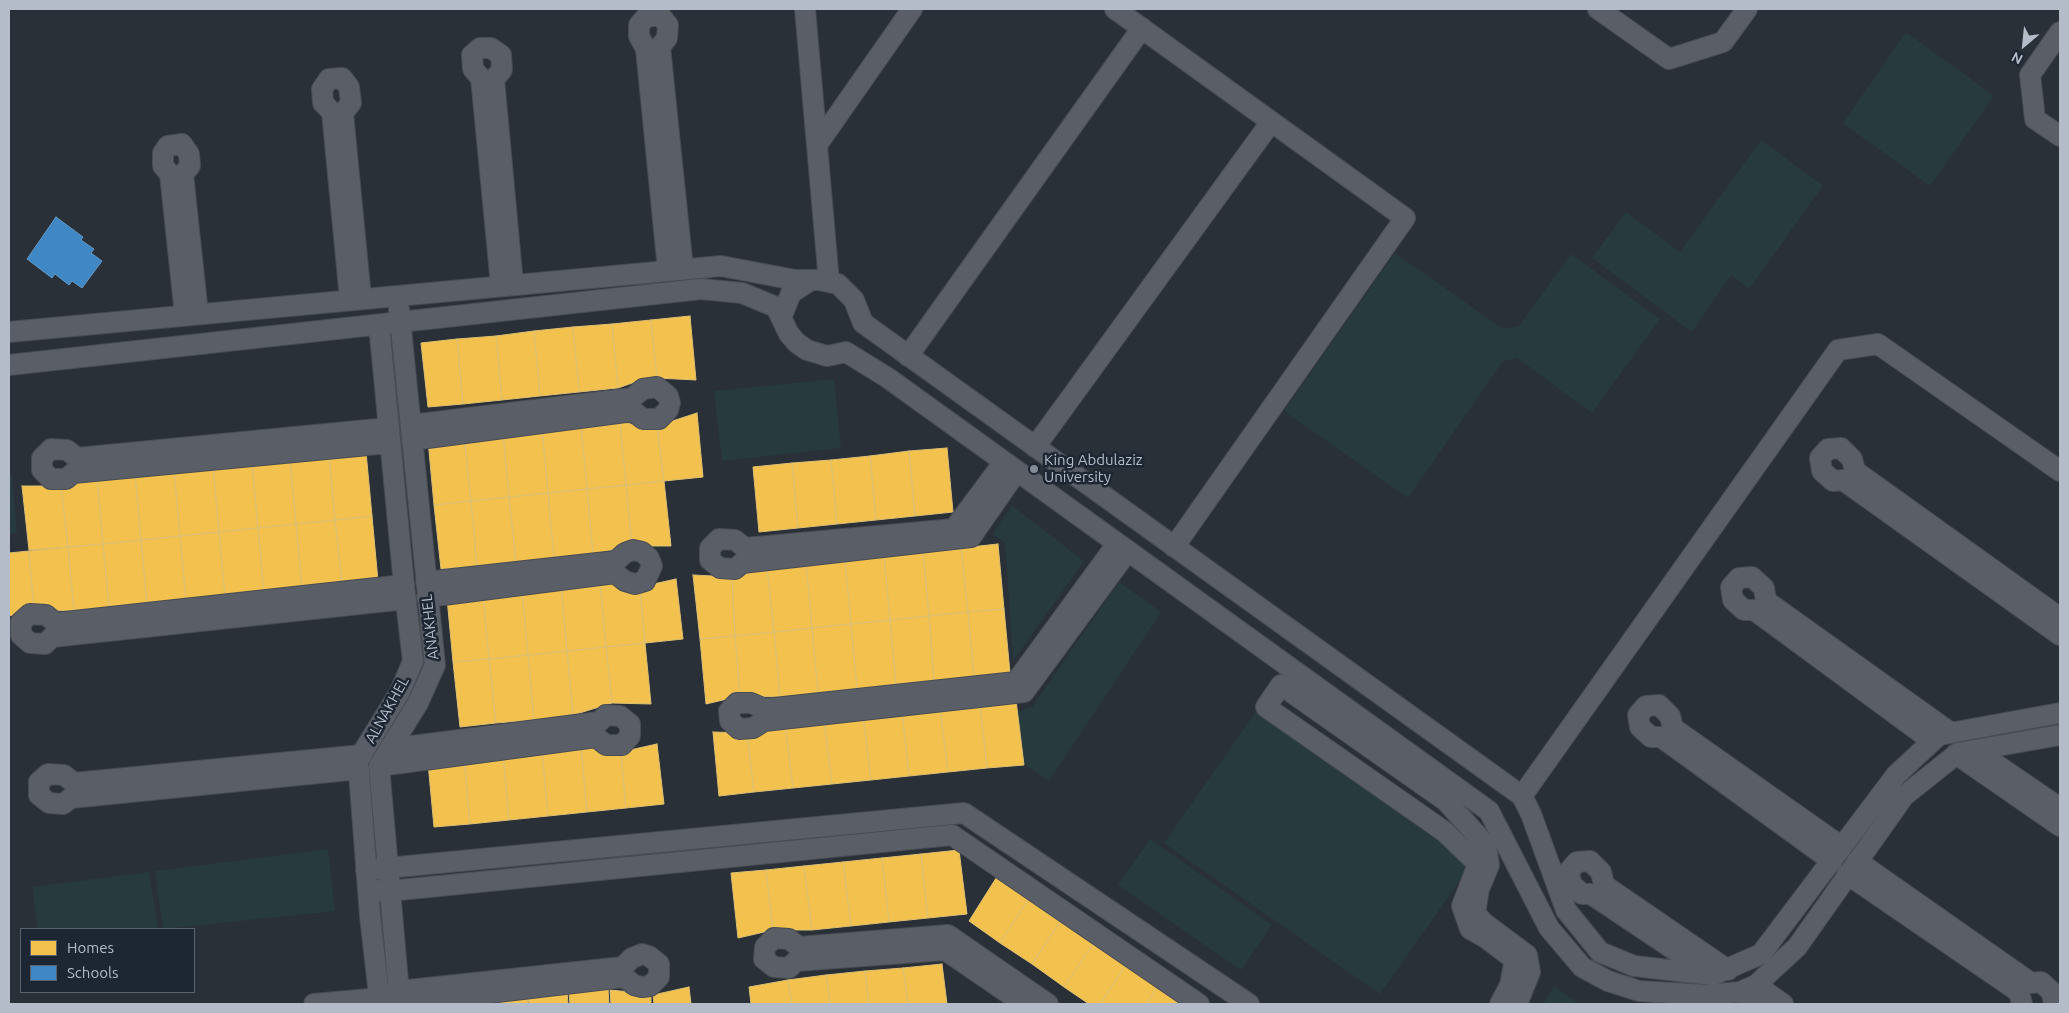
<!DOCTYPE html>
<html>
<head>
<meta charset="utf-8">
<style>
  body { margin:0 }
  #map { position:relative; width:2069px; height:1013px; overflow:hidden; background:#2a3038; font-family:Ubuntu,sans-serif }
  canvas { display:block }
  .frame { position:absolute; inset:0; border:10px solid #b4bcc9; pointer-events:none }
  .legend { position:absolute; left:20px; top:928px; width:175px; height:65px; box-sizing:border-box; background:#1d2633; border:1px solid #59626f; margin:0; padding:6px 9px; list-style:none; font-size:15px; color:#b4bcc9 }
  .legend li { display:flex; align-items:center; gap:10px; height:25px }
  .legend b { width:25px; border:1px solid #59626f }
  .north { position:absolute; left:1999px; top:20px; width:50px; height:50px; -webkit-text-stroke:4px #1d2633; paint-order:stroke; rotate:208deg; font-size:14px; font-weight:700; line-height:20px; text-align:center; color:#b4bcc9 }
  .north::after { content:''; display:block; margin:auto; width:18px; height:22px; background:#b4bcc9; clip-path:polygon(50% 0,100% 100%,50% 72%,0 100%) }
</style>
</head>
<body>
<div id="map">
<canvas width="2069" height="1013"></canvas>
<div class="frame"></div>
<ul class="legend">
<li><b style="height:14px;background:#f2c14e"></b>Homes</li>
<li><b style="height:14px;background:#3f88c5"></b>Schools</li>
</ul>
<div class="north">N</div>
</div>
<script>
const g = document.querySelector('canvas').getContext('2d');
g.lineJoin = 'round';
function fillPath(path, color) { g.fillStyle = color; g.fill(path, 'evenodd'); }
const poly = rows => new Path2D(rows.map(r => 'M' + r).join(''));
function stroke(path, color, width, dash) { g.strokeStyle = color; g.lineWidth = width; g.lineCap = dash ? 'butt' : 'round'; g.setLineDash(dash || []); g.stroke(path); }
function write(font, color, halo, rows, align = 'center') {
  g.font = font + ' Ubuntu,sans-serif'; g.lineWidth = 5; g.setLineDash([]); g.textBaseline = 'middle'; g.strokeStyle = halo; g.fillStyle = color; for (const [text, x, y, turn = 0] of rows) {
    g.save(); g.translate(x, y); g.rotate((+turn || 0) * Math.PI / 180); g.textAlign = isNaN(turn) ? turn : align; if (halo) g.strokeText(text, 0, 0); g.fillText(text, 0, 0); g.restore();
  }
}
const green = poly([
  [1906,32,1994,96,1930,186,1843,123],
  [1761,140,1823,186,1749,289,1731,275,1692,332,1592,258,1626,212,1680,252],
  [1395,253,1503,329,1519,326,1571,254,1660,319,1592,413,1517,358,1503,361,1408,498,1284,411],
  [834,379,841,448,722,461,714,391],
  [9,475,12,475,17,533,9,534],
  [1012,506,1084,561,1013,661,1005,542,992,534],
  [1119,582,1161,612,1049,781,1023,763,1016,712,1032,707],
  [1257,710,1473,862,1380,994,1164,843],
  [1150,839,1272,925,1241,970,1118,885],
  [328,849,335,911,163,929,155,871],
  [149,872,158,929,38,929,32,887],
  [1554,986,1579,1004,1543,1004]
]);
const homes = poly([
  [690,316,696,380,657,378,651,320,690,316],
  [651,320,657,378,638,381,618,388,612,324,651,320],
  [612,324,618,388,579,392,573,327,612,324],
  [573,327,579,392,540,396,534,331,573,327],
  [534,331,540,396,502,400,496,336,534,331],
  [496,336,502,400,463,404,457,339,496,336],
  [457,339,463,404,428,407,421,343,457,339],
  [697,413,703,477,664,481,657,426,697,413],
  [620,421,626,485,587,489,581,424,620,421],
  [620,421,638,426,657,426,664,481,626,485,620,421],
  [581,424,587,489,548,493,542,429,581,424],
  [542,429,548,493,509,497,503,433,542,429],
  [503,433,509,497,471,501,464,437,503,433],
  [464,437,471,501,434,505,428,440,464,437],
  [947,448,953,512,915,516,909,451,947,448],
  [909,451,915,516,876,520,870,456,909,451],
  [366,452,372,516,335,520,329,455,366,452],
  [329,455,335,520,296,524,290,459,329,455],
  [870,456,876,520,837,524,831,460,870,456],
  [290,459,296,524,258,528,252,463,290,459],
  [831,460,837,524,798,528,792,463,831,460],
  [252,463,258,528,219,532,213,467,252,463],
  [792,463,798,528,759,532,753,467,792,463],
  [213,467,219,532,180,536,174,471,213,467],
  [174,471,180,536,141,540,135,475,174,471],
  [135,475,141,540,103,544,97,478,135,475],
  [97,478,103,544,68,547,61,486,97,478],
  [664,481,671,546,632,546,626,485,664,481],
  [626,485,632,546,593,554,587,489,626,485],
  [22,486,61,486,68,547,29,550,22,486],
  [587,489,593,554,554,558,548,493,587,489],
  [548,493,554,558,516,562,509,497,548,493],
  [509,497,516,562,477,566,471,501,509,497],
  [471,501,477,566,441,569,434,505,471,501],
  [372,516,378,581,342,585,335,520,372,516],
  [335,520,342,585,302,588,296,524,335,520],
  [296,524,302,588,264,592,258,528,296,524],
  [258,528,264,592,225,596,219,532,258,528],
  [219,532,225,596,186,600,180,536,219,532],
  [180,536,186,600,147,604,141,540,180,536],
  [141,540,147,604,109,607,103,544,141,540],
  [103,544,109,607,74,611,68,547,103,544],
  [998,544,1004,609,968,612,961,548,998,544],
  [68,547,74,611,34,610,29,551,68,547],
  [961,548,968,612,929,616,923,552,961,548],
  [29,551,34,610,9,616,9,553,29,551],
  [923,552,929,616,890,620,884,556,923,552],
  [884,556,890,620,851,624,845,560,884,556],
  [845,560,851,624,812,628,806,563,845,560],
  [806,563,812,628,774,632,767,568,806,563],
  [767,568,774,632,735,636,732,577,767,568],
  [693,575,732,577,735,636,700,639,693,575],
  [676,579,683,639,645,643,640,587,676,579],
  [600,582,640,587,645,643,606,647,600,582],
  [600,582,606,647,567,651,561,586,600,582],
  [561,586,567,651,528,655,522,591,561,586],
  [522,591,528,655,489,659,483,595,522,591],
  [483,595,489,659,453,662,447,598,483,595],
  [1004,609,1010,673,974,677,968,612,1004,609],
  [968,612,974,677,934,681,929,616,968,612],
  [929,616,934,681,896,685,890,620,929,616],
  [890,620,896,685,857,689,851,624,890,620],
  [851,624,857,689,818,693,812,628,851,624],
  [812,628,818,693,780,697,774,632,812,628],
  [774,632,780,697,740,696,735,636,774,632],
  [735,636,740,696,706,704,700,639,735,636],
  [645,643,651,704,612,703,606,647,645,643],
  [606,647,612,703,573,715,567,651,606,647],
  [567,651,573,715,534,720,528,655,567,651],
  [528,655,534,720,496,723,489,659,528,655],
  [489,659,496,723,460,727,453,662,489,659],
  [1016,700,1024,765,987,768,980,704,1016,700],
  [980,704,987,768,948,772,940,708,980,704],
  [940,708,948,772,909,776,902,712,940,708],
  [902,712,909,776,871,780,863,716,902,712],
  [863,716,871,780,832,784,824,720,863,716],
  [824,720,832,784,793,788,785,724,824,720],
  [785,724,793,788,754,792,747,733,785,724],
  [713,732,747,733,754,792,719,796,713,732],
  [657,744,664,804,626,808,621,752,657,744],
  [581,747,621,752,626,808,587,812,581,747],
  [581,747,587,812,548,816,542,751,581,747],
  [542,751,548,816,509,820,503,755,542,751],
  [503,755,509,820,470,824,464,759,503,755],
  [464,759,470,824,434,827,428,763,464,759],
  [959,850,967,914,928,918,921,854,959,850],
  [921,854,928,918,889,922,882,858,921,854],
  [882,858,889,922,851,926,843,862,882,858],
  [843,862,851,926,812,930,804,866,843,862],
  [804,866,812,930,773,930,766,870,804,866],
  [766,870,773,930,738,938,731,873,766,870],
  [998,875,1030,897,1000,943,969,921,998,875],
  [1030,897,1062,919,1032,964,1000,943,1030,897],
  [1062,919,1095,941,1064,987,1032,964,1062,919],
  [1095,941,1127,963,1100,1004,1089,1004,1064,987,1095,941],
  [1127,963,1159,985,1146,1004,1100,1004,1127,963],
  [942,964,947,1004,908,1004,903,968,942,964],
  [903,968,908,1004,869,1004,865,971,903,968],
  [865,971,869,1004,830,1004,826,975,865,971],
  [826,975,830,1004,792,1004,788,980,826,975],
  [788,980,792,1004,751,1004,749,987,788,980],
  [1159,985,1186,1004,1146,1004,1159,985],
  [689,987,691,1004,654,1004,653,995,689,987],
  [608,989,609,1004,570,1004,569,993,608,989],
  [610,990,651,994,651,1004,611,1004,610,990],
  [567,992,568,1004,529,1004,528,997,567,992],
  [527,997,528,1004,489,1004,488,1000,527,997]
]);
const schools = poly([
  [56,217,83,237,81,240,94,249,91,253,102,261,82,288,72,281,69,285,55,274,52,278,27,259,56,217]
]);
const street = poly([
  [805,9,829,282],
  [1115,9,1405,218,1174,547],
  [1598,9,1669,59,1723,42,1747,9],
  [2060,32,2030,75,2035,119,2060,136],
  [817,145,912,9],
  [668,270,646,49,639,36,639,25,646,17,660,15,668,25,667,38,660,47,683,269],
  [501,285,481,78,473,69,472,55,480,48,491,48,501,55,502,70,494,79,513,284],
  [350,299,332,112,323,103,322,89,329,79,342,78,349,87,351,103,343,113,361,298],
  [399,309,435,665,418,703,379,766,400,1004],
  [185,315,170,174,163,166,163,153,168,146,182,144,189,154,190,166,183,174,198,314],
  [781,318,791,293,811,280],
  [379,325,404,585,413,661,400,692,358,760,370,916,380,1004],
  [9,332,721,266,795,280,819,280,838,284,854,300,863,323,1522,796,1531,814,1566,910,1600,952,1634,966,1713,975,1761,954,1896,775,1939,735,2060,713],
  [908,356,1142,28],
  [9,365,701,289,742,293,776,307,789,334,797,343,807,350,827,356,846,352,888,378,1489,811,1549,928,1582,967,1608,981,1639,991,1706,995,1740,992,1756,985,1797,947,1904,796,1958,753,2060,735],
  [411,425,632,398,643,389,657,387,668,396,670,403,668,410,659,419,643,419,633,411,412,440],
  [388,428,77,458,67,450,51,449,42,458,42,470,51,479,66,479,73,473,389,443],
  [1035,447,1271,122],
  [1004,462,954,529,745,548,735,540,719,539,710,548,710,560,720,568,735,569,742,563,971,537,1017,471],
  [1117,544,1016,682,765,709,751,703,737,703,729,711,730,721,739,729,753,728,764,721,1024,692,1127,552],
  [426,582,616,561,625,553,633,550,642,552,649,558,652,566,645,581,635,584,625,581,615,573,427,597],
  [404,585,56,623,46,615,30,614,21,622,21,635,30,643,45,644,52,637,406,599],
  [2060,618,1855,471,1852,459,1841,448,1828,449,1820,458,1822,471,1833,481,1843,480,2060,635],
  [1932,741,1754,610,1744,610,1733,600,1731,587,1739,578,1752,577,1764,588,1766,601,1951,733],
  [1975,750,2060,808],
  [1956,754,2060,826],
  [379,766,596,737,606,745,622,745,630,736,630,724,620,716,606,715,599,722,389,749],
  [359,769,71,798,63,804,49,803,39,795,39,782,48,774,64,775,74,783,362,755],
  [1522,796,1838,350,1878,344,2060,471],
  [1832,861,1661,737,1651,737,1640,727,1638,715,1646,706,1659,705,1670,716,1673,728,1842,847],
  [1857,861,2031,983,2041,982,2052,992,2054,1004],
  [366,870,964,813,1249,1004],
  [1847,874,2019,992,2022,1004],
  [369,890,389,891,952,835,1199,1004],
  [1709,973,1591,894,1582,894,1571,884,1569,871,1577,862,1590,861,1601,872,1604,885,1728,970],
  [1756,985,1783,1004],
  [1740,992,1757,1004],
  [314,1004,380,998,399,991,623,967,632,958,642,954,649,956,659,964,659,977,650,986,642,987,634,985,624,977,396,1004],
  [1024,1004,945,950,796,961,789,968,774,967,764,959,765,947,774,938,789,939,799,947,948,935,1048,1004],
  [1500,1004,1510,985,1515,960,1486,938,1470,929,1462,906,1478,864,1445,832,1266,707,1281,685,1446,801,1486,845,1489,865,1479,889,1475,913,1484,923,1527,955,1530,972,1517,1004]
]);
const markers = [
  [1034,469,5,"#848b96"]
];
const poiNames = [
  ["King Abdulaziz",1044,460],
  ["University",1044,477]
];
const streetNames = [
  ["ANAKHEL",430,627,-96],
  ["ALNAKHEL",387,710,-61]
];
fillPath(green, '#273a3e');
fillPath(homes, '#f2c14e');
stroke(homes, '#dfc073', 1);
fillPath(schools, '#3f88c5');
stroke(schools, '#6298c6', 1);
stroke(street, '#484c53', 22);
stroke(street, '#5a5e66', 20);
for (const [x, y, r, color] of markers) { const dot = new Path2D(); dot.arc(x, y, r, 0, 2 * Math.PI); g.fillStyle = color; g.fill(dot); stroke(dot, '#1d2633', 2); }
write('15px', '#b4bcc9', '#1d2633', poiNames, 'left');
write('15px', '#b4bcc9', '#1d2633', streetNames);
</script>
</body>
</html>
